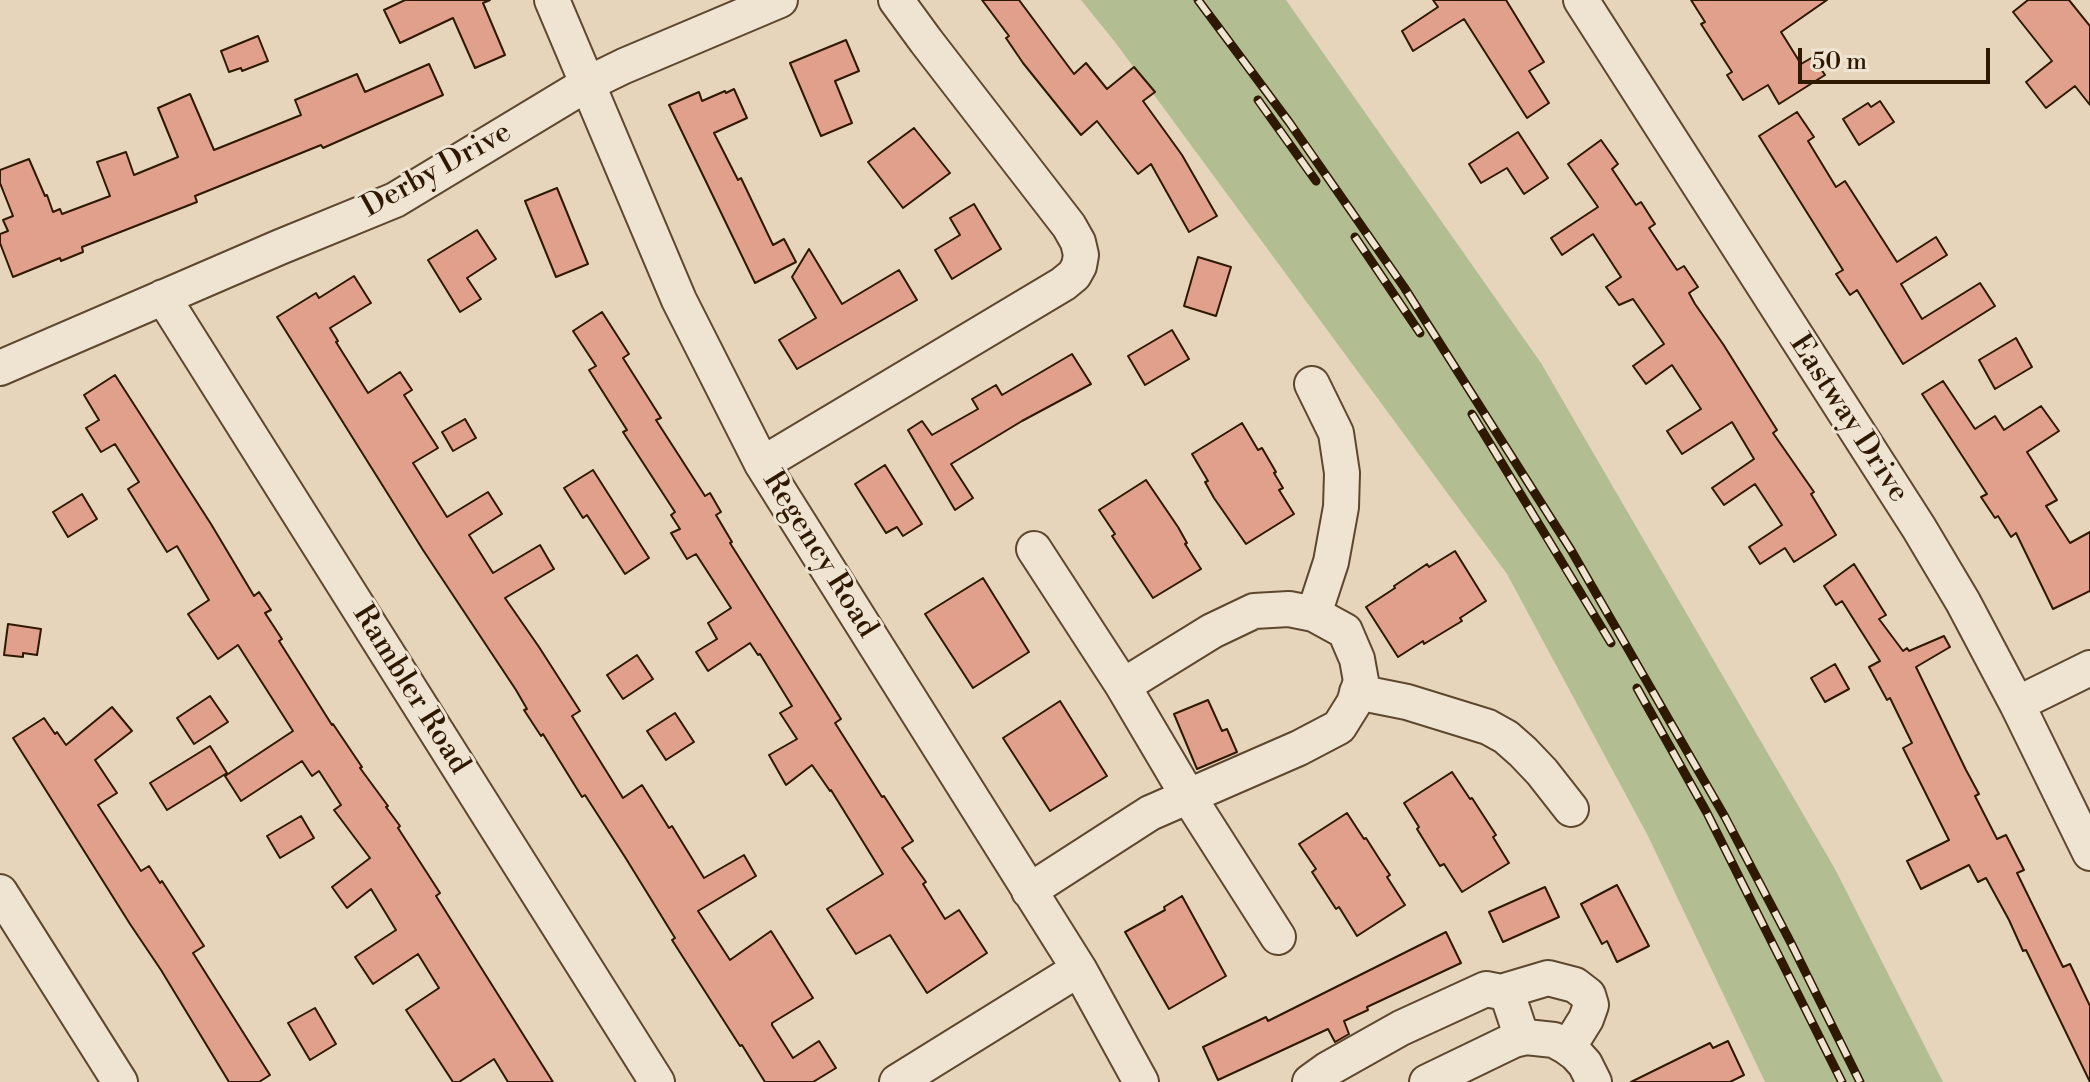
<!DOCTYPE html>
<html>
<head>
<meta charset="utf-8">
<style>
  body { margin:0 }
  #map { position:relative; width:2090px; height:1082px; overflow:hidden; background:#e6d5ba; font-family:"Libre Bodoni",serif }
  canvas { display:block }
  .scale { position:absolute; left:1798px; top:48px; width:192px; height:36px; box-sizing:border-box; border:4px solid #2f1800; border-top:0; padding-left:10px; font-size:24px; line-height:28px; white-space:nowrap; color:#2f1800; -webkit-text-stroke:6px #efe4d2; paint-order:stroke }
</style>
</head>
<body>
<div id="map">
<canvas width="2090" height="1082"></canvas>
<div class="scale">50 m</div>
</div>
<script>
const g = document.querySelector('canvas').getContext('2d');
g.lineJoin = 'round';
function fillPath(path, color) { g.fillStyle = color; g.fill(path, 'evenodd'); }
const poly = rows => new Path2D(rows.map(r => 'M' + r).join(''));
function stroke(path, color, width, dash) { g.strokeStyle = color; g.lineWidth = width; g.lineCap = dash ? 'butt' : 'round'; g.setLineDash(dash || []); g.stroke(path); }
function write(font, color, halo, rows, align = 'center') {
  g.font = font + ' "Libre Bodoni",serif'; g.lineWidth = 6; g.setLineDash([]); g.textBaseline = 'middle'; g.strokeStyle = halo; g.fillStyle = color; for (const [text, x, y, turn = 0] of rows) {
    g.save(); g.translate(x, y); g.rotate((+turn || 0) * Math.PI / 180); g.textAlign = isNaN(turn) ? turn : align; if (halo) g.strokeText(text, 0, 0); g.fillText(text, 0, 0); g.restore();
  }
}
const green = poly([
  [1081,0,1286,0,1541,363,1835,869,1943,1082,1765,1082,1648,836,1507,574,1115,42]
]);
const building = poly([
  [405,0,490,0,483,3,505,55,475,68,453,18,400,43,384,10,405,0],
  [982,0,1019,0,1074,74,1086,63,1107,89,1134,67,1155,92,1143,101,1182,155,1217,216,1189,232,1151,164,1138,174,1097,121,1081,135,1023,63,1006,38,1009,36,982,0],
  [1433,0,1506,0,1544,62,1529,71,1549,103,1527,118,1464,19,1413,51,1402,31,1438,7,1433,0],
  [1691,0,1827,0,1781,32,1801,64,1813,57,1825,75,1779,104,1768,85,1743,100,1727,75,1732,72,1701,24,1705,22,1691,0],
  [2028,0,2069,0,2090,26,2090,105,2075,86,2046,108,2026,82,2052,61,2013,12,2028,0],
  [258,36,268,61,242,71,241,68,229,72,221,51,258,36],
  [846,40,859,71,835,81,852,123,821,136,790,63,846,40],
  [429,64,443,95,323,148,321,145,195,196,197,202,82,247,83,252,61,261,60,258,13,277,0,243,0,234,8,231,3,220,13,216,0,183,0,170,29,159,45,196,47,195,53,212,60,209,62,214,110,196,97,162,126,152,134,175,178,157,158,108,190,94,214,150,301,115,295,100,357,74,365,92,429,64],
  [734,89,747,118,714,133,738,180,741,178,773,245,784,239,796,262,755,283,669,105,699,92,702,101,725,91,726,93,734,89],
  [1880,101,1894,122,1859,145,1843,119,1868,103,1871,107,1880,101],
  [1797,112,1814,137,1808,141,1836,187,1845,181,1897,262,1936,237,1947,255,1901,284,1922,319,1980,283,1995,306,1903,364,1857,290,1850,295,1836,274,1843,270,1759,136,1797,112],
  [914,128,950,173,903,208,868,162,914,128],
  [1518,132,1548,178,1524,194,1507,168,1481,183,1469,164,1518,132],
  [1601,140,1618,164,1612,169,1636,205,1641,202,1655,224,1649,228,1677,270,1684,266,1698,287,1689,293,1695,304,1723,344,1777,430,1773,433,1814,492,1811,494,1836,535,1794,562,1785,548,1760,564,1749,547,1782,525,1755,484,1724,505,1712,488,1754,459,1732,422,1682,454,1667,431,1701,409,1672,365,1646,384,1633,366,1664,344,1633,299,1619,305,1606,287,1621,277,1593,234,1562,255,1551,238,1598,207,1568,164,1601,140],
  [557,188,588,264,556,277,525,201,557,188],
  [974,204,1001,249,952,279,935,250,960,235,950,218,974,204],
  [477,230,496,259,467,278,481,299,460,312,428,260,477,230],
  [809,249,842,304,899,270,917,300,797,369,779,340,816,318,792,277,809,249],
  [1198,257,1231,267,1216,316,1184,306,1198,257],
  [354,276,371,303,330,328,338,341,336,342,368,393,400,372,412,390,404,395,438,448,413,463,447,517,488,492,502,514,469,535,493,573,540,545,554,569,505,598,539,647,580,711,572,716,623,798,642,785,669,828,672,826,704,878,744,855,756,876,698,911,730,960,771,931,813,998,772,1023,772,1025,793,1058,819,1041,836,1068,813,1082,765,1082,742,1045,740,1046,672,940,675,938,625,857,585,795,582,797,543,734,541,736,524,710,527,709,516,690,423,550,277,317,316,293,319,298,354,276],
  [602,312,629,354,623,358,661,418,656,420,705,496,710,493,721,512,716,515,732,542,730,543,841,719,835,723,882,797,884,796,913,841,902,848,926,882,923,884,945,919,959,910,987,953,927,993,890,935,856,954,827,909,883,874,831,790,830,791,812,765,786,785,769,755,797,739,780,713,792,706,760,654,758,655,750,643,708,671,696,652,717,639,708,623,731,608,696,554,687,559,671,533,680,529,671,515,675,512,623,432,627,430,589,370,596,366,573,331,602,312],
  [1172,330,1189,359,1145,385,1128,356,1172,330],
  [2016,338,2032,367,1995,389,1979,360,2016,338],
  [1072,354,1091,384,1022,421,951,464,973,498,955,510,908,430,922,421,932,435,978,409,972,399,996,385,1002,395,1072,354],
  [115,375,211,524,254,596,259,592,271,610,265,613,282,639,279,641,332,725,333,724,362,767,360,768,388,806,386,807,400,826,398,828,440,893,436,896,553,1082,508,1082,494,1059,459,1082,453,1082,406,1010,439,988,418,954,373,984,355,957,396,930,371,889,347,908,332,887,370,858,334,810,341,805,319,771,312,776,302,761,241,801,225,776,293,731,238,645,218,659,188,614,209,600,177,546,167,552,128,489,139,482,115,444,101,452,86,428,99,420,84,395,115,375],
  [1943,381,1975,429,1995,416,2004,430,2041,406,2059,431,2027,452,2057,500,2046,506,2070,543,2090,532,2090,591,2053,609,2016,533,2011,537,1998,516,1995,518,1981,497,1987,494,1922,394,1943,381],
  [465,419,476,438,453,451,442,432,465,419],
  [1242,423,1258,450,1262,448,1276,472,1274,473,1283,488,1279,490,1294,514,1246,544,1214,498,1205,482,1208,481,1192,454,1242,423],
  [885,465,922,524,903,536,897,527,886,533,855,484,885,465],
  [593,470,649,558,625,574,587,515,583,518,564,488,593,470],
  [1146,480,1178,527,1187,543,1185,544,1201,569,1153,598,1112,536,1115,534,1099,510,1146,480],
  [82,494,97,519,68,537,53,512,82,494],
  [1455,551,1486,601,1460,618,1462,621,1424,644,1423,641,1398,657,1366,607,1395,588,1394,586,1427,564,1429,567,1455,551],
  [1854,564,1886,615,1879,619,1903,651,1907,648,1909,651,1944,636,1950,647,1916,667,1966,770,1979,794,1975,796,1997,839,2006,835,2024,870,2017,873,2063,967,2070,964,2090,1006,2090,1082,2026,950,2023,951,2009,920,1986,878,1978,882,1969,865,1921,889,1907,861,1949,840,1903,748,1912,743,1890,698,1887,700,1869,667,1880,661,1842,601,1836,605,1824,586,1854,564],
  [983,578,1029,652,973,688,925,614,983,578],
  [8,624,41,629,37,655,23,653,23,657,4,655,8,624],
  [637,655,653,679,623,699,607,675,637,655],
  [1835,664,1849,689,1825,702,1811,678,1835,664],
  [210,696,228,722,194,744,177,718,210,696],
  [1208,700,1222,731,1227,729,1237,752,1197,769,1174,714,1208,700],
  [1060,701,1107,776,1050,811,1003,738,1060,701],
  [112,707,132,731,95,760,117,793,98,805,141,871,149,866,160,883,162,881,204,946,193,953,270,1075,259,1082,229,1082,161,970,130,924,13,738,44,718,55,734,57,732,66,745,112,707],
  [675,713,694,742,666,760,647,731,675,713],
  [210,746,227,773,167,810,150,783,210,746],
  [1452,772,1470,799,1472,798,1496,835,1493,837,1509,863,1462,892,1444,864,1440,866,1417,829,1419,827,1404,803,1452,772],
  [1347,813,1364,839,1366,838,1380,860,1390,875,1387,877,1405,905,1357,936,1339,907,1336,909,1312,872,1316,869,1299,844,1347,813],
  [301,816,314,838,280,858,267,836,301,816],
  [1617,885,1649,946,1617,962,1607,941,1602,944,1581,904,1617,885],
  [1545,887,1559,917,1503,942,1489,912,1545,887],
  [1182,896,1226,976,1169,1009,1125,932,1165,910,1164,907,1182,896],
  [1446,932,1461,963,1367,1007,1368,1010,1344,1021,1349,1034,1335,1042,1328,1029,1218,1080,1203,1047,1266,1017,1268,1021,1446,932],
  [315,1008,336,1044,310,1060,288,1023,315,1008],
  [1728,1041,1744,1075,1730,1082,1631,1082,1710,1043,1713,1048,1728,1041]
]);
const minor = poly([
  [552,0,679,300,762,464,1079,969,1141,1082],
  [1581,0,1919,528,1963,602,2017,704,2090,853],
  [163,297,657,1082],
  [0,368,280,247,395,200,587,84,624,66,780,0],
  [1312,384,1336,433,1342,473,1341,507,1331,562,1314,614],
  [762,464,1063,284,1074,275,1079,266,1081,255,1078,242,1069,226,926,41,896,0],
  [1123,686,1188,796,1278,937],
  [1357,692,1407,702,1488,727,1506,737,1523,752,1542,772,1571,809],
  [2017,704,2090,668],
  [1029,891,1150,813,1299,748,1339,727,1354,703,1361,681,1357,659,1345,631,1314,614,1289,609,1254,611,1212,631,1123,686,1034,549],
  [0,892,120,1082],
  [1501,992,1548,978,1575,985,1588,995,1591,1005,1586,1019,1568,1048],
  [897,1082,1079,969],
  [1310,1082,1328,1069,1401,1028,1486,989,1501,992,1509,999,1522,1038],
  [1427,1082,1514,1040,1526,1037,1554,1040,1565,1046,1576,1054,1585,1064,1594,1082]
]);
const rail = poly([
  [1198,0,1289,122,1404,287,1571,550,1725,817,1791,943,1860,1082],
  [1258,100,1316,181],
  [1355,237,1420,333],
  [1472,414,1611,643],
  [1637,688,1707,813,1842,1082]
]);
const streetNames = [
  ["Derby Drive",437,171,-29],
  ["Eastway Drive",1848,419,57],
  ["Regency Road",819,555,58],
  ["Rambler Road",410,690,58]
];
fillPath(green, '#b2be92');
fillPath(building, '#e1a08c');
stroke(building, '#2f1800', 2);
stroke(minor, '#5d472e', 38);
stroke(minor, '#efe4d2', 34);
stroke(rail, '#2f1800', 9);
stroke(rail, '#efe4d2', 6, [18]);
write('30px', '#2f1800', '#efe4d2', streetNames);
</script>
</body>
</html>
